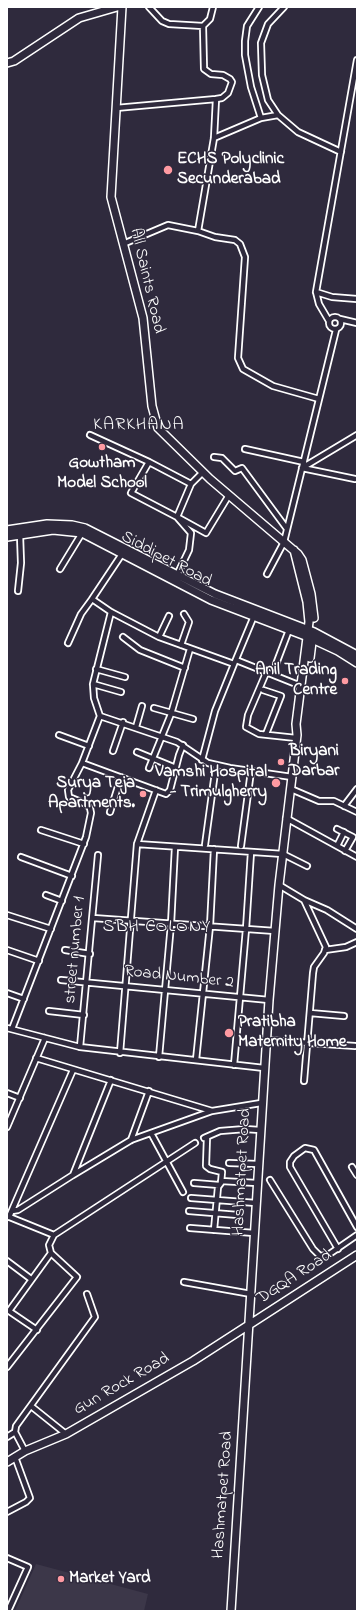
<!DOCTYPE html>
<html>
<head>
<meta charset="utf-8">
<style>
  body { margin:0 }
  #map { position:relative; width:364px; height:1618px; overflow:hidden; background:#2f2a3d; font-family:"Indie Flower",sans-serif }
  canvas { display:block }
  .frame { position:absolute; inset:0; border:8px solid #fff; pointer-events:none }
</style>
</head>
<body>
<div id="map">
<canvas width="364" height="1618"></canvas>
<div class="frame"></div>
</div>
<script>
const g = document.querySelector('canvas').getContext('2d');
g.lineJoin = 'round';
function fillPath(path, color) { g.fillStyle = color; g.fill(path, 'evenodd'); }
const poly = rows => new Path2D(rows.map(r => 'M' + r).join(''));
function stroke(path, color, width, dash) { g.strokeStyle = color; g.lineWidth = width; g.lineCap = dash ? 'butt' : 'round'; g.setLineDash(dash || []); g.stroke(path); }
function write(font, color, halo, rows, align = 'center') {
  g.font = font + ' "Indie Flower",sans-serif'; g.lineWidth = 3; g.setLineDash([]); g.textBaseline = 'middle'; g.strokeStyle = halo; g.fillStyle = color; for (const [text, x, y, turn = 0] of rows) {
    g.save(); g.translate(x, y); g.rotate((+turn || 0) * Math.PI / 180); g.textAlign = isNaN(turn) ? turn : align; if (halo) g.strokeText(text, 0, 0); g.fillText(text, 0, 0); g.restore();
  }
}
const built = poly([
  [36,1564,148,1594,144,1611,15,1611]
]);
const street = poly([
  [149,7,162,21,169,24,203,26,204,69,211,74,223,75,230,79,232,82,228,93,222,98,216,99,214,138,198,231],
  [259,7,247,26,245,41,245,55,251,87,261,118],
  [203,26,210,19,213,7],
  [116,108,216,99],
  [278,115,268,100,262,75,261,43,268,24,284,7],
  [214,138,261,118,278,115,298,132,341,152],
  [123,244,168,225,198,231,215,237,235,240,240,244,245,257,238,358,243,369,273,386,319,399],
  [316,292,332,297,357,299],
  '329 323a6 6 0 1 1 12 0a6 6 0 1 1-12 0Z',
  [340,319,357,323],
  [329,321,319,304,316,292,357,60],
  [90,435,149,462,131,493,177,517,191,533,189,550,177,575],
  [245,449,304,462],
  [214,457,222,458,235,471,242,468,287,529],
  [149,462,191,484,177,517,206,533,229,495],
  [302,468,357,435],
  [302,468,355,479],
  [191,484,203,472],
  [122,554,92,599,111,612,159,637,234,664,254,616],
  [60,569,82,533],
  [267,574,284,542,336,330],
  [18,591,21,563,20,535],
  [111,612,93,684,94,698,100,716,177,742,208,763,230,768,292,777],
  [123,637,140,650,185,668],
  [159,637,169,616],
  [68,643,81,614,92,599],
  [181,645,189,622,184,614],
  [236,660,301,686],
  [276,664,289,630],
  [96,669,125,677],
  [266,673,248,715,246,727,259,734,296,738],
  [93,684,121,692],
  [263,690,281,696,266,734],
  [154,708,193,719],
  [136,727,142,706],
  [59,735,89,746],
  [113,751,123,722],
  [137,752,176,768],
  [202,760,215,711,234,664],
  [82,763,166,794,170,790,179,755,183,745],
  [149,768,171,714,190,649],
  [291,789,319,801,334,801,357,812],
  [344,806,357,789],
  [110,812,121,777],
  [286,818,357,857],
  [337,829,353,837,345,851],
  [41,830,84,844],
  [137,844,283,854,307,866],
  [205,845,216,765],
  [241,846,251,771],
  [337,846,344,832],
  [21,857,72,876],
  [279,885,304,900,326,947,324,953,314,967,313,973,304,1081],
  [46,895,62,901],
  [304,900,327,910,357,929],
  [7,915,51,929],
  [93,918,275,931],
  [7,950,39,961],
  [65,950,90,954],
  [325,950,346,947,357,942],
  [61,980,269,1000],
  [7,993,24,999],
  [49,1011,84,1015],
  [310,1013,344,1016],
  [7,1028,80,1047,264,1068],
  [12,1029,86,837,91,813,90,808,86,804,69,797,68,790,82,763,100,716],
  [266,1040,355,1046],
  [80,1047,98,855],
  [120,1053,137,844,156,790],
  [159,1057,171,924,175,847],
  [36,1058,212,1111,261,1103],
  [196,1060,210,926,214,849],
  [234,1065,246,929,251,852],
  [111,1080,73,1175,131,1140,212,1111],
  [7,1093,20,1098],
  [7,1127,45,1038],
  [151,1133,183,1192],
  [207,1137,206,1166,210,1169,222,1172,221,1183,218,1187,214,1230],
  [204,1138,220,1131,245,1129,260,1130],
  [131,1140,149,1091],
  [229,1163,258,1164],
  [352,1167,357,1175],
  [270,1180,313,1249,320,1256,328,1255,357,1235],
  [221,1181,257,1183],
  [194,1183,219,1185],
  [191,1198,256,1203],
  [12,1211,18,1210,73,1175],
  [189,1211,238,1215],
  [7,1216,54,1235,195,1143],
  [9,1217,73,1070],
  [190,1228,254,1233],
  [338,1249,290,1167,290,1162,294,1156,305,1148,314,1150,357,1227],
  [7,1261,31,1279],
  [184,1282,251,1294],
  [37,1330,9,1311,51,1253],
  [7,1367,77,1277,51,1253,49,1245,54,1235],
  [31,1406,66,1434],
  [7,1437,15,1432],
  [25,1451,15,1432,16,1426,95,1317,87,1294],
  [7,1512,26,1502,30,1498,15,1457],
  [7,1558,28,1567,8,1611]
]);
const secondary = poly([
  [122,7,111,197,143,318,152,406,158,428,210,479,298,554,302,560,311,594,314,618],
  [7,63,14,61,79,18,117,7],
  [310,658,313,634],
  [7,1462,25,1451,66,1434,193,1361,357,1255],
  [231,1611,269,1000,279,885,297,735,296,724,309,622,307,602,294,550]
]);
const primary = poly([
  [7,530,47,524,72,525,85,528,215,594,314,632,357,655],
  [7,537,53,530,82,533,211,600,308,637,338,651,357,663]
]);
const markers = [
  [168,170,5,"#ff9aa2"],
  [102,447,4,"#ff9aa2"],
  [345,681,4,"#ff9aa2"],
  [281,762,4,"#ff9aa2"],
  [276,783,5,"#ff9aa2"],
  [143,794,4,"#ff9aa2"],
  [229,1033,5,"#ff9aa2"],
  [61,1579,4,"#ff9aa2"]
];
const poiNames = [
  ["ECHS Polyclinic",177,160],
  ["Secunderabad",177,180],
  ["Gowtham",102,464,"center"],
  ["Model School",102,484,"center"],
  ["Anil Trading",337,671,"right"],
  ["Centre",337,691,"right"],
  ["Biryani",289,752],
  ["Darbar",289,772],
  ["Vamshi Hospital",267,773,"right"],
  ["- Trimulgherry",267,793,"right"],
  ["Surya Teja",135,784,"right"],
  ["Apartments.",135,804,"right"],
  ["Pratibha",238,1023],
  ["Maternity Home",238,1043],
  ["Market Yard",69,1579]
];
const streetNames = [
  ["All Saints Road",146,281,77],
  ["Siddipet Road",166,560,28],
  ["street number 1",76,950,-85],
  ["Road Number 2",179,978,6],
  ["Hashmatpet Road",243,1172,-87],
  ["DGQA Road",295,1278,-33],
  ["Gun Rock Road",122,1385,-30],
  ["Hashmatpet Road",224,1495,-86]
];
const neighbourhoodNames = [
  ["KARKHANA",139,426],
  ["SBH COLONY",157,928]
];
fillPath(built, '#3c3749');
stroke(street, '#fff', 8);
stroke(secondary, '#fff', 10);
stroke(primary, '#fff', 10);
stroke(street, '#2f2a3d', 4.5);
stroke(secondary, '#2f2a3d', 7);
stroke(primary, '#2f2a3d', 7);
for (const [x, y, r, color] of markers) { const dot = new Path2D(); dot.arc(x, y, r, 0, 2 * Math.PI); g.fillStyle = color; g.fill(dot); stroke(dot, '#2f2a3d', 1.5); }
write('bold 17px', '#fff', '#2f2a3d', poiNames, 'left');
write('17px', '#fff', '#2f2a3d', streetNames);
g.letterSpacing = '1px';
write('18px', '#fff', '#2f2a3d', neighbourhoodNames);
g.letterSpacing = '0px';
</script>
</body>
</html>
